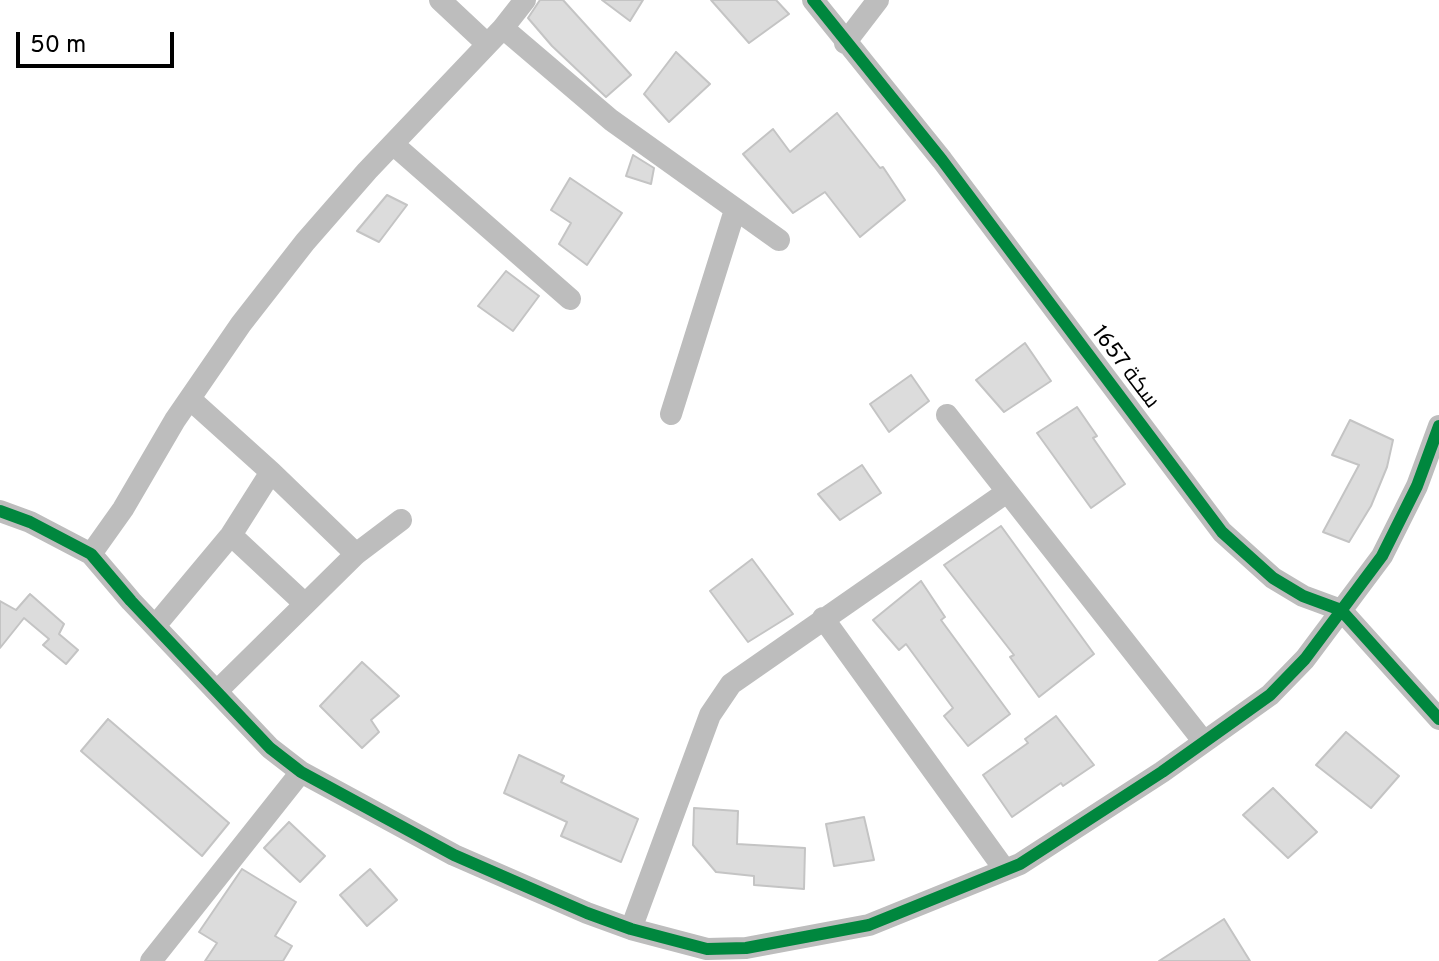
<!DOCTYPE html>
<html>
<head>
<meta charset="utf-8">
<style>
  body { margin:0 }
  #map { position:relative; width:1439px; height:961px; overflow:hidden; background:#fff; font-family:Overpass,sans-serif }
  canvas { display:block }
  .scale { position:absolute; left:16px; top:32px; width:158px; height:36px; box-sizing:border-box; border:4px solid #000; border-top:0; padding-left:10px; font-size:24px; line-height:28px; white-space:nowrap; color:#000; -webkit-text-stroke:6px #fff; paint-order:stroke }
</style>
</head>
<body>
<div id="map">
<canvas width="1439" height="961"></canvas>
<div class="scale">50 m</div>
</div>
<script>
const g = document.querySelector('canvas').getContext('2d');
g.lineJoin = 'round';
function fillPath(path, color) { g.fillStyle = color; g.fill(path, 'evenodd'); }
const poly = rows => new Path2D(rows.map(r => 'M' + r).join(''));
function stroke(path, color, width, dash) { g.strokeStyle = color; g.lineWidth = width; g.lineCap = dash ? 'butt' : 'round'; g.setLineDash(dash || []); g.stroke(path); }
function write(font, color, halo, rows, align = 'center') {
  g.font = font + ' Overpass,Cairo,sans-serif'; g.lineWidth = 6; g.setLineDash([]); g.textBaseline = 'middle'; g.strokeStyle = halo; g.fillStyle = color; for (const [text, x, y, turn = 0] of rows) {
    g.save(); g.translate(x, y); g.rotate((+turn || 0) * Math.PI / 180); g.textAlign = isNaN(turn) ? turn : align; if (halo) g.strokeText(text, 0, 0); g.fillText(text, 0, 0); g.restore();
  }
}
const building = poly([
  [540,0,563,0,631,75,606,97,552,46,528,18,540,0],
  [602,0,643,0,630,21,602,0],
  [711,0,776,0,789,14,749,43,711,0],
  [676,52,710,84,669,122,644,94,676,52],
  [837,113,880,168,883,167,905,200,860,237,825,192,793,213,743,154,773,129,790,152,837,113],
  [633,155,654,168,651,184,626,176,633,155],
  [570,178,622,213,587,265,559,244,571,223,551,210,570,178],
  [387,195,407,205,379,242,357,231,387,195],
  [506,271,539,296,513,331,478,306,506,271],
  [1025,343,1051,381,1004,412,976,380,1025,343],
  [911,375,929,401,889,432,870,404,911,375],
  [1077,407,1097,436,1093,438,1125,484,1091,508,1037,433,1077,407],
  [1350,420,1393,440,1387,467,1371,506,1349,542,1323,532,1359,465,1332,455,1350,420],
  [862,465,881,493,840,520,818,494,862,465],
  [1001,526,1094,654,1039,697,1010,657,1014,655,944,565,1001,526],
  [752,559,793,614,748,642,710,591,752,559],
  [921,581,945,617,941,620,1010,714,968,746,944,716,953,708,906,644,899,650,873,620,921,581],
  [30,594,64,624,59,634,78,650,66,664,43,645,49,639,24,618,0,648,0,601,16,610,30,594],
  [362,662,399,696,371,720,379,732,362,748,320,706,362,662],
  [1056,716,1094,765,1063,786,1061,783,1012,817,983,775,1028,743,1025,739,1056,716],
  [108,719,229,823,202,856,81,751,108,719],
  [1346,732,1399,776,1371,808,1316,765,1346,732],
  [519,755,564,776,561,782,638,819,621,862,561,836,567,822,504,793,519,755],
  [1273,788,1317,832,1288,858,1243,815,1273,788],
  [694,808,738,811,737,844,805,848,804,889,754,885,754,876,716,872,693,845,694,808],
  [864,817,874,860,834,866,826,824,864,817],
  [289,822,325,856,300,882,264,848,289,822],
  [242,869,296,902,275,936,292,946,283,961,205,961,217,943,199,932,242,869],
  [370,869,397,900,367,926,340,895,370,869],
  [1224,919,1250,961,1159,961,1224,919]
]);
const minor = poly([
  [440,0,487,44],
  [813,0,942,160,1222,532,1273,578,1303,596,1341,610,1439,719],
  [503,28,611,120,779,240],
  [845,43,878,0],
  [393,144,570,299],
  [190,399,271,472,356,554],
  [671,414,735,210],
  [947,415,1204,742],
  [0,511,30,522,91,554,131,601,270,748,301,772,454,855,587,913,631,929,707,949,746,948,869,925,1020,864,1162,772,1270,695,1305,659,1382,556,1417,486,1439,426],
  [231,535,305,604],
  [91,554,123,509,175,420,241,324,305,242,367,171,503,28,525,0],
  [823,618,1005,870],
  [155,626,231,535,271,472],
  [217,691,356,554,401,520],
  [631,929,710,715,731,684,1007,492],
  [151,961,301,772]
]);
const cycleway = poly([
  [813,0,942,160,1222,532,1273,578,1303,596,1341,610,1439,719],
  [0,511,30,522,91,554,131,601,270,748,301,772,454,855,587,913,631,929,707,949,746,948,869,925,1020,864,1162,772,1270,695,1305,659,1382,556,1417,486,1439,426]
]);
const streetNames = [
  ["سكة 1657",1124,368,53]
];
fillPath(building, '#dcdcdc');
stroke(building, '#c4c4c4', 2);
stroke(minor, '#bdbdbd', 22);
stroke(cycleway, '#00873e', 12);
write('22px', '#000', '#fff', streetNames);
</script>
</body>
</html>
